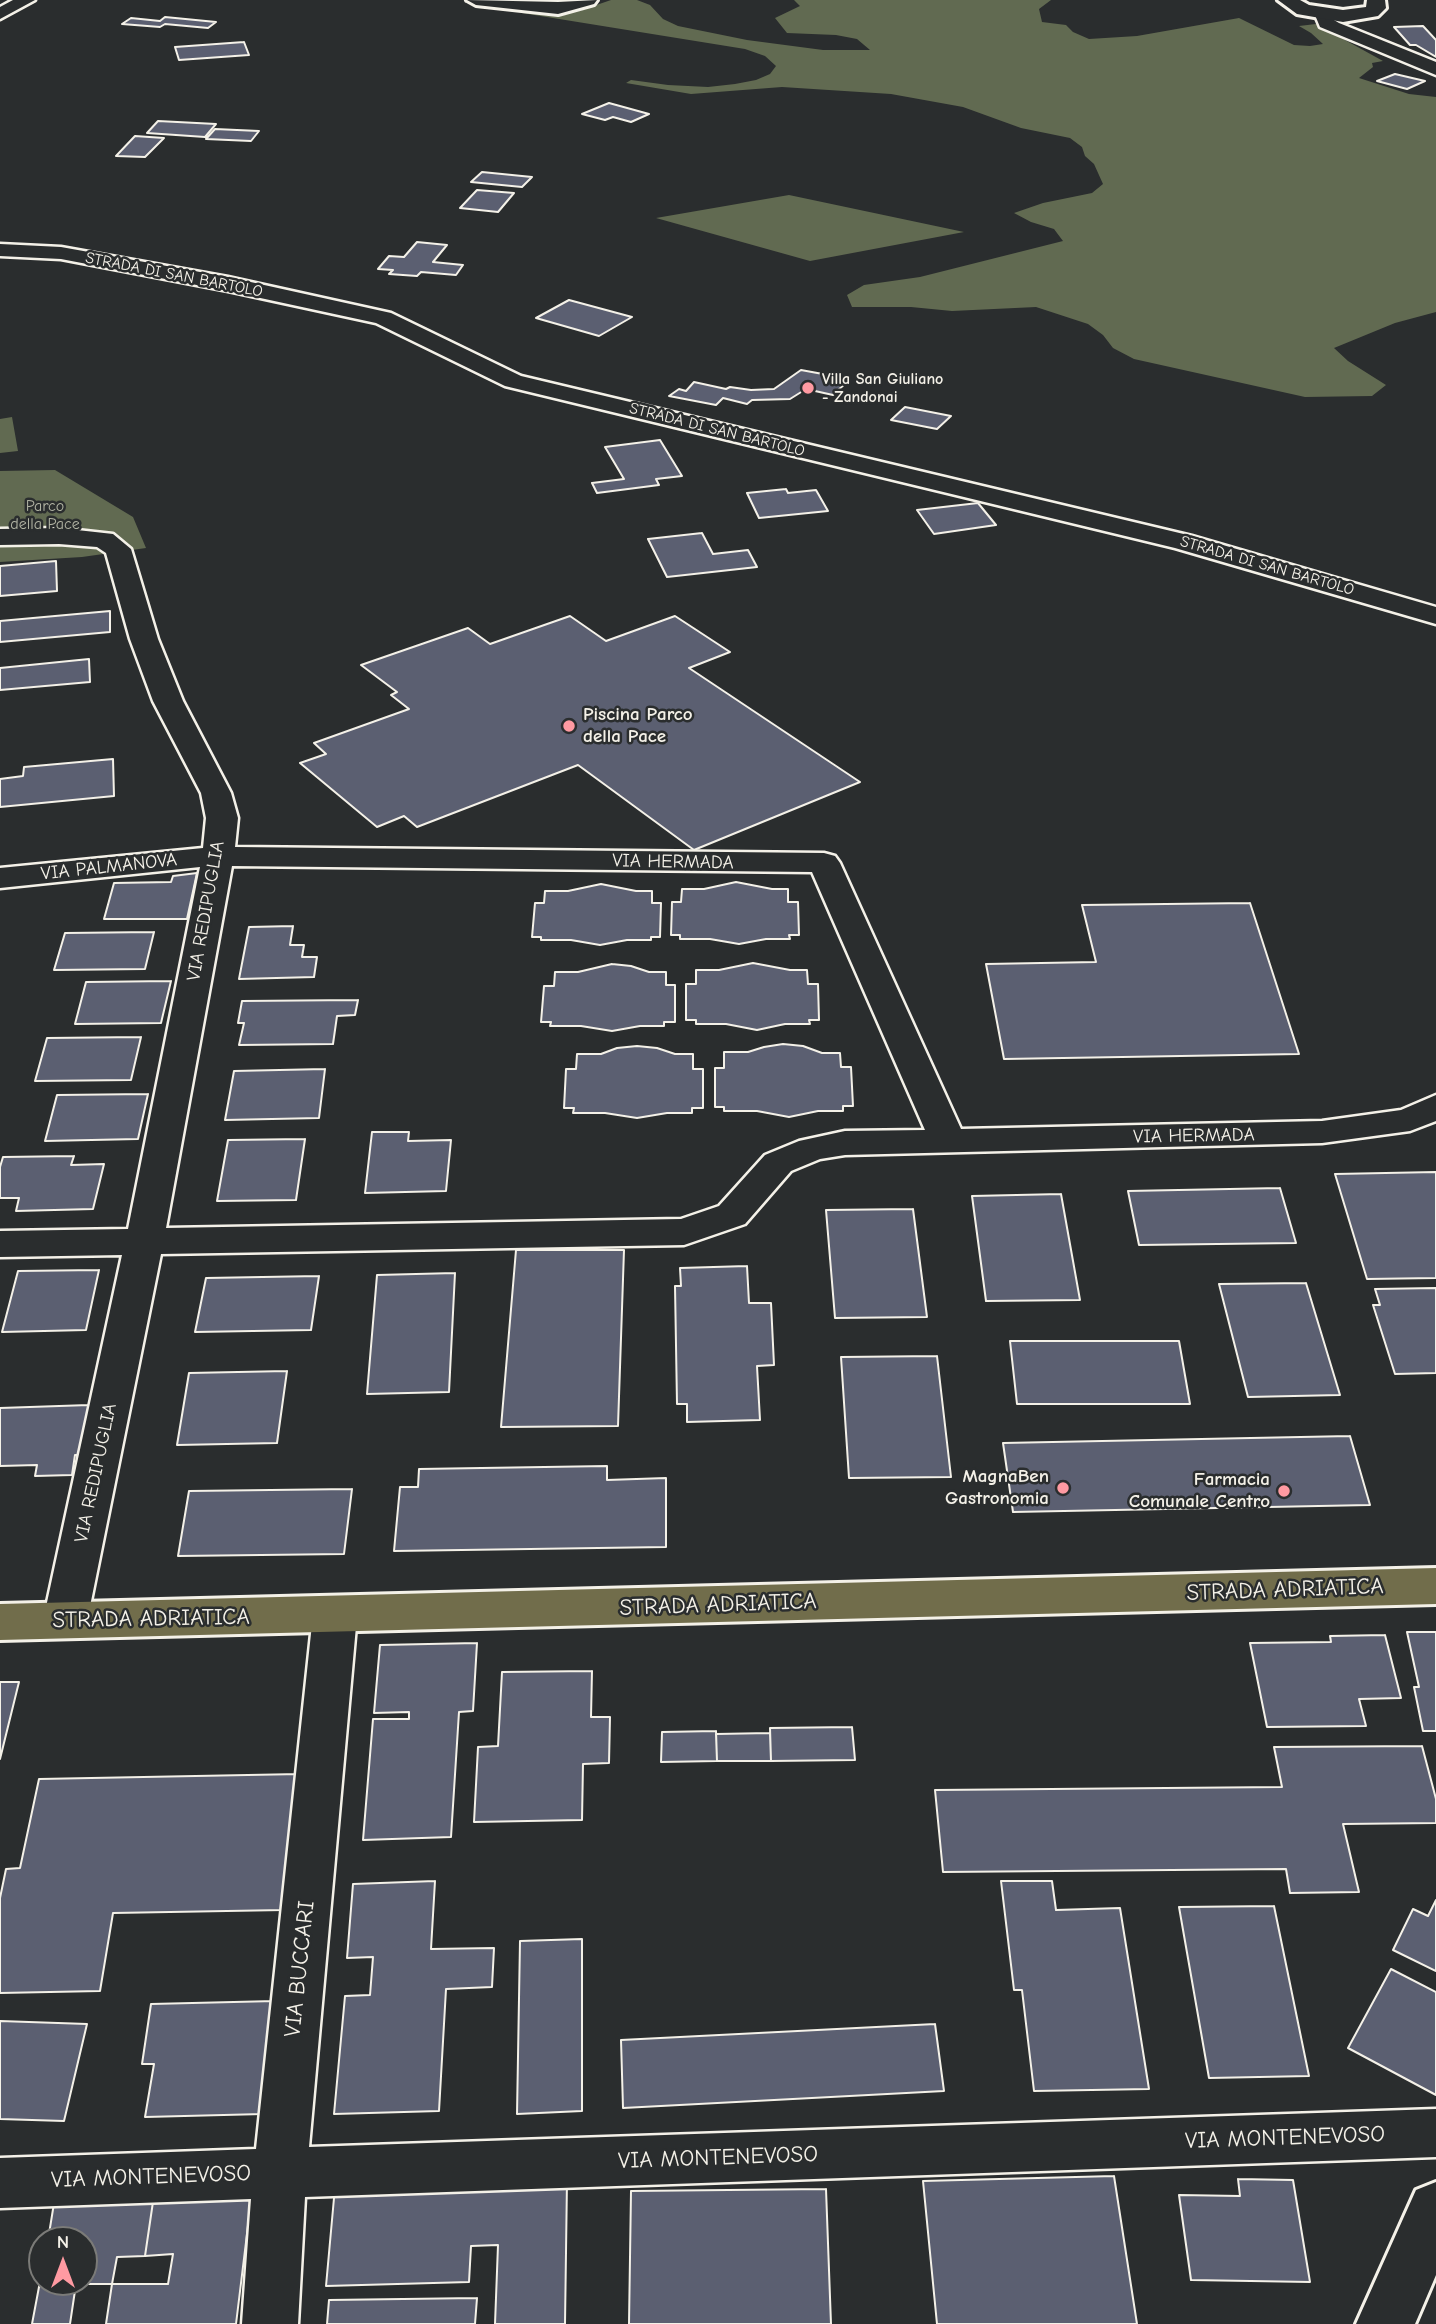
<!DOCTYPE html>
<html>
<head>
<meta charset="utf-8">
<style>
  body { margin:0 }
  #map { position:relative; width:1436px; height:2324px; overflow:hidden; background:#2a2d2e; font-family:"Comic Neue",sans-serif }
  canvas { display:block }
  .north { position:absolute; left:28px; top:2226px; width:70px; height:70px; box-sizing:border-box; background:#2a2d2e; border:2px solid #7b7b78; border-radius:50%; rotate:0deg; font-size:19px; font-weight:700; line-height:28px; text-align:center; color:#f4f1e8 }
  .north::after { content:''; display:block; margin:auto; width:24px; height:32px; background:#ff9aa2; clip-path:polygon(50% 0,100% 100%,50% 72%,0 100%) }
</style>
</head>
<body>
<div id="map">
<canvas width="1436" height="2324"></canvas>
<div class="north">N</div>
</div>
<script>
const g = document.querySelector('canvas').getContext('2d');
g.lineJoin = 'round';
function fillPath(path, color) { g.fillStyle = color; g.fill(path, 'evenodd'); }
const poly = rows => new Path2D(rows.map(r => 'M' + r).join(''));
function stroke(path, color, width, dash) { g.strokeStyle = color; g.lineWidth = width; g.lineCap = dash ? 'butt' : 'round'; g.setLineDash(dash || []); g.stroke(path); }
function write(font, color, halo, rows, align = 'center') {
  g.font = font + ' "Comic Neue",sans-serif'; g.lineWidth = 5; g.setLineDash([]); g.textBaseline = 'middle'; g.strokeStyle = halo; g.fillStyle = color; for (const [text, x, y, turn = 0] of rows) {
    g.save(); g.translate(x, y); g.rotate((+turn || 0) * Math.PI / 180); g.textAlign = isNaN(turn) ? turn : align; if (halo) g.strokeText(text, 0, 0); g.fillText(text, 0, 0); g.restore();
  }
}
const green = poly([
  [611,0,637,0,650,5,663,19,678,26,747,40,823,50,870,50,857,39,836,35,787,33,775,18,800,6,794,0,1051,0,1039,9,1042,22,1066,25,1073,32,1089,39,1137,36,1239,18,1294,45,1310,46,1323,44,1311,33,1299,26,1316,24,1383,61,1372,63,1373,67,1359,78,1409,94,1436,97,1436,312,1395,323,1334,348,1348,361,1386,385,1372,396,1305,397,1134,359,1113,348,1103,335,1088,324,1036,307,952,311,911,307,852,307,847,295,864,285,920,277,1063,241,1054,229,1031,222,1014,213,1043,203,1092,193,1103,184,1094,164,1085,156,1082,147,1070,138,1021,128,963,107,891,94,782,87,691,94,626,83,631,80,668,85,708,87,735,84,756,80,770,74,776,66,765,56,745,49,522,13,579,11],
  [789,195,964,232,810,261,656,218],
  [12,417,18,451,0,453,0,419],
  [55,470,133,517,146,548,82,557,0,562,0,471]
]);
const building = poly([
  [165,17,216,22,208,28,165,24,160,27,122,24,131,18,160,21,165,17],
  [1423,26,1436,40,1436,57,1416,45,1410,45,1394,27,1423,26],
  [244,42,249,55,179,60,175,47,244,42],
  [1395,74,1425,81,1407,89,1377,81,1395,74],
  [609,103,649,114,631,122,613,117,605,120,582,114,609,103],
  [158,121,216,124,205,137,147,133,158,121],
  [215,129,259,131,251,141,206,139,215,129],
  [135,136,164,138,145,157,116,156,135,136],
  [482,172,532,177,522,187,471,182,482,172],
  [477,190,514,193,498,212,460,208,477,190],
  [417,242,447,245,433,262,463,265,456,275,421,272,417,276,389,274,393,270,378,269,389,256,404,257,417,242],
  [569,300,632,317,599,336,536,318,569,300],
  [801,370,850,379,833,395,806,389,790,399,752,400,747,404,723,398,716,405,669,396,679,389,686,391,694,382,726,389,730,387,751,390,774,389,801,370],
  [905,407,951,416,937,429,891,420,905,407],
  [660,440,682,476,656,479,659,485,597,493,592,483,624,479,605,447,660,440],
  [786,489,788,493,816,490,828,511,759,518,747,493,786,489],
  [978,503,996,525,934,534,917,510,978,503],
  [702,533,713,554,748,550,757,567,667,577,648,539,702,533],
  [56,561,57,591,0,596,0,566,56,561],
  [110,611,110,632,0,642,0,621,110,611],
  [570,616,606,641,675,616,730,652,689,668,860,782,694,850,578,765,417,827,404,816,377,827,300,763,326,754,314,743,409,709,391,695,397,692,361,665,468,628,490,644,570,616],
  [89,659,90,682,0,690,0,668,89,659],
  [113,759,114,796,0,807,0,779,23,776,24,767,113,759],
  [197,873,187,919,104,919,114,883,171,882,173,876,197,873],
  [736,882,772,889,788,889,788,902,798,902,799,935,789,935,790,939,766,939,739,944,710,939,680,939,680,935,671,935,672,902,681,902,682,889,704,889,736,882],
  [601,884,636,891,652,891,652,903,661,903,660,937,651,937,651,940,627,940,600,945,571,940,541,940,541,937,532,937,535,903,544,903,545,891,568,891,601,884],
  [1250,903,1299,1054,1004,1059,986,964,1096,962,1082,905,1250,903],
  [293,926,290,945,304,945,302,957,317,957,314,977,239,979,249,927,293,926],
  [154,932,145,969,54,970,65,933,154,932],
  [753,963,790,970,807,970,808,984,818,984,819,1020,809,1020,810,1024,785,1024,757,1030,726,1024,696,1024,696,1020,686,1020,686,984,696,984,696,970,719,970,753,963],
  [612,964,631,966,649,972,666,972,666,985,675,985,675,1022,664,1022,664,1026,640,1026,612,1031,581,1026,550,1026,551,1022,541,1022,544,986,554,986,555,972,578,972,612,964],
  [171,981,161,1023,75,1024,86,982,171,981],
  [358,1000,355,1015,337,1016,333,1044,239,1045,244,1023,238,1023,242,1001,358,1000],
  [141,1037,131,1080,35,1081,47,1038,141,1037],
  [783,1044,803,1046,822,1053,840,1053,841,1067,851,1067,853,1106,843,1106,843,1111,818,1111,789,1117,757,1111,724,1111,724,1107,715,1107,715,1068,724,1068,724,1052,748,1052,764,1047,783,1044],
  [637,1046,657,1048,675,1054,693,1054,693,1069,703,1069,703,1108,692,1108,692,1113,667,1113,637,1118,605,1113,573,1113,574,1108,564,1108,566,1069,576,1069,577,1054,601,1054,617,1048,637,1046],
  [325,1069,319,1118,225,1120,234,1071,325,1069],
  [148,1094,138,1139,45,1141,57,1095,148,1094],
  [372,1132,409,1132,408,1141,451,1140,446,1191,365,1193,372,1132],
  [305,1139,296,1200,217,1201,228,1140,305,1139],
  [74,1156,71,1165,104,1164,93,1209,16,1211,19,1198,0,1198,0,1167,3,1157,74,1156],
  [1436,1172,1436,1278,1367,1279,1335,1174,1436,1172],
  [1280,1188,1296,1243,1139,1245,1128,1191,1280,1188],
  [1061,1194,1080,1300,986,1301,972,1196,1061,1194],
  [913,1209,927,1317,835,1318,826,1210,913,1209],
  [516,1250,624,1250,618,1426,501,1427,516,1250],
  [747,1266,749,1303,771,1303,774,1365,757,1366,760,1420,687,1422,687,1404,677,1404,675,1286,681,1286,680,1268,747,1266],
  [99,1270,86,1330,2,1332,18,1271,99,1270],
  [455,1273,449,1392,367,1394,377,1275,455,1273],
  [319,1276,311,1330,195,1332,206,1278,319,1276],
  [1306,1283,1340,1395,1248,1397,1219,1284,1306,1283],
  [1436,1288,1436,1373,1395,1374,1373,1305,1380,1305,1375,1289,1436,1288],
  [1010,1341,1179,1341,1190,1404,1017,1404,1010,1341],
  [937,1356,951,1477,849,1478,841,1357,937,1356],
  [287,1371,277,1443,177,1445,189,1373,287,1371],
  [89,1405,80,1455,75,1455,72,1475,35,1476,37,1465,0,1466,0,1408,89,1405],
  [1350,1436,1370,1505,1013,1512,1003,1443,1350,1436],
  [607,1466,607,1480,666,1478,666,1547,394,1551,400,1487,418,1487,419,1469,607,1466],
  [352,1489,344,1554,178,1556,189,1491,352,1489],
  [1407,1632,1436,1632,1436,1731,1423,1731,1414,1687,1419,1687,1407,1632],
  [1385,1635,1401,1698,1359,1699,1366,1726,1267,1727,1250,1643,1331,1642,1330,1636,1385,1635],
  [477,1643,473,1711,459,1712,451,1837,363,1840,373,1719,409,1719,409,1712,374,1713,380,1645,477,1643],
  [592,1671,591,1717,610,1717,609,1763,583,1764,582,1820,474,1822,478,1747,498,1746,502,1672,592,1671],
  [0,1682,19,1682,0,1759,0,1682],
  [852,1727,855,1760,771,1761,770,1728,852,1727],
  [716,1731,717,1761,661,1762,662,1732,716,1731],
  [770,1733,771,1761,717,1761,716,1734,770,1733],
  [1422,1746,1436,1799,1436,1823,1343,1824,1359,1892,1290,1893,1286,1869,943,1872,935,1790,1282,1787,1274,1747,1422,1746],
  [300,1774,284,1910,113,1913,100,1991,0,1993,0,1898,6,1869,20,1868,39,1779,300,1774],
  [435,1881,431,1949,494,1948,492,1987,446,1989,439,2111,334,2114,345,1996,370,1995,373,1957,347,1958,353,1884,435,1881],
  [1001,1881,1052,1881,1056,1910,1120,1908,1149,2089,1034,2091,1022,1990,1014,1990,1001,1881],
  [1436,1900,1436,1971,1393,1950,1413,1909,1428,1916,1436,1900],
  [1274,1906,1309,2076,1209,2078,1179,1907,1274,1906],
  [582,1939,582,2111,517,2114,520,1941,582,1939],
  [1391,1969,1436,1992,1436,2095,1348,2048,1391,1969],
  [275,2001,263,2114,145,2117,154,2064,142,2064,151,2004,275,2001],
  [0,2021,87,2024,64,2121,0,2119,0,2021],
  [935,2024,944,2091,623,2108,621,2040,935,2024],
  [1114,2176,1137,2324,937,2324,923,2181,1114,2176],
  [1238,2179,1293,2180,1310,2282,1191,2280,1179,2195,1240,2196,1238,2179],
  [567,2180,565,2324,495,2324,498,2245,471,2246,469,2282,326,2286,335,2187,567,2180],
  [826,2189,831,2324,629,2324,631,2191,826,2189],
  [252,2193,236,2324,106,2324,112,2284,168,2284,173,2254,145,2256,154,2195,252,2193],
  [154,2195,145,2256,117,2257,112,2284,76,2284,70,2324,32,2324,42,2271,42,2282,84,2282,84,2240,48,2240,55,2197,154,2195],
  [477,2298,475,2324,327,2324,329,2300,477,2298]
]);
const minor = poly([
  [13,0,35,0,0,19,0,7,13,0],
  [1324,10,1330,11,1334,20,1339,23,1436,62,1436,75,1320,27,1315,15,1324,10],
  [0,244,61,247,228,277,391,313,521,376,1192,536,1436,607,1436,624,1175,548,505,386,376,323,228,291,61,259,0,256,0,244],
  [59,528,113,534,131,549,158,639,183,701,231,793,238,818,235,847,824,853,835,856,840,863,961,1129,1322,1121,1401,1110,1436,1095,1436,1121,1410,1131,1322,1143,845,1155,820,1159,791,1171,745,1224,684,1245,161,1254,87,1621,81,1633,65,1638,49,1633,43,1621,122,1255,0,1257,0,1231,128,1229,200,867,0,888,0,868,203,848,206,818,201,793,153,701,130,639,106,553,97,547,59,544,0,545,0,529,59,528],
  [232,866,812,872,925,1130,845,1131,799,1141,765,1155,719,1206,681,1219,166,1228,232,866],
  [335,1598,351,1603,357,1615,309,2147,1436,2109,1436,2157,305,2197,298,2324,242,2324,251,2199,0,2208,0,2158,256,2149,313,1615,319,1603,335,1598]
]);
const tertiary = poly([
  [467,0,558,2,597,0,594,4,558,14,476,5,467,0],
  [1278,0,1300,0,1309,5,1343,10,1366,7,1367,0,1385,0,1386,8,1378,16,1343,22,1297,14,1278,0],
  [1436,2182,1436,2275,1415,2324,1356,2324,1416,2190,1436,2182]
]);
const primary = poly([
  [1436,1568,1436,1604,0,1640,0,1604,1436,1568]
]);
const markers = [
  [808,388,7,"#ff9aa2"],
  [569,726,7,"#ff9aa2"],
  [1063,1488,7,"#ff9aa2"],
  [1284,1491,7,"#ff9aa2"]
];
const farStreetnames = [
  ["STRADA DI SAN BARTOLO",174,275,11],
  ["STRADA DI SAN BARTOLO",717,430,14],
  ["STRADA DI SAN BARTOLO",1267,566,16]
];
const farPoinames = [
  ["Villa San Giuliano",822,379],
  ["- Zandonai",822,397]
];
const farParknames = [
  ["Parco",45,506],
  ["della Pace",45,524]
];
const poiNames = [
  ["Piscina Parco",583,715,"left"],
  ["della Pace",583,737,"left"],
  ["MagnaBen",1049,1477],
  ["Gastronomia",1049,1499],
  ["Farmacia",1270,1480],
  ["Comunale Centro",1270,1502]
];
const streetNames = [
  ["VIA HERMADA",673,862,1],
  ["VIA PALMANOVA",109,867,-6],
  ["VIA REDIPUGLIA",206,911,-80],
  ["VIA HERMADA",1194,1136,-1],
  ["VIA REDIPUGLIA",96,1473,-78]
];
const nearStreetnames = [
  ["STRADA ADRIATICA",1285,1590,-2],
  ["STRADA ADRIATICA",718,1605,-2],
  ["STRADA ADRIATICA",151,1619,-1],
  ["VIA BUCCARI",300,1969,-84],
  ["VIA MONTENEVOSO",1285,2138,-2],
  ["VIA MONTENEVOSO",718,2158,-2],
  ["VIA MONTENEVOSO",151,2177,-2]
];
fillPath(green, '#616a51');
fillPath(building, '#5b5f71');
stroke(building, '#f4f1e8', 2);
stroke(minor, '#f4f1e8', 5);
stroke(tertiary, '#f4f1e8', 6);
stroke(primary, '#f4f1e8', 6);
fillPath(minor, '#2a2d2e');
fillPath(tertiary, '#2a2d2e');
fillPath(primary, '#716d4b');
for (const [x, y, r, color] of markers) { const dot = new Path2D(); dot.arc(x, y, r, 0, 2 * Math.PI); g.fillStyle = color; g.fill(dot); stroke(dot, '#2a2d2e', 2.5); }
write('16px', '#f4f1e8', '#2a2d2e', farStreetnames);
write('bold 16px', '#f4f1e8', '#2a2d2e', farPoinames, 'left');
write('16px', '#b2b4a4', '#2a2d2e', farParknames);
write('bold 19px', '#f4f1e8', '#2a2d2e', poiNames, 'right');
write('19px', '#f4f1e8', '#2a2d2e', streetNames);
write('23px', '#f4f1e8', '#2a2d2e', nearStreetnames);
</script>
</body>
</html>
